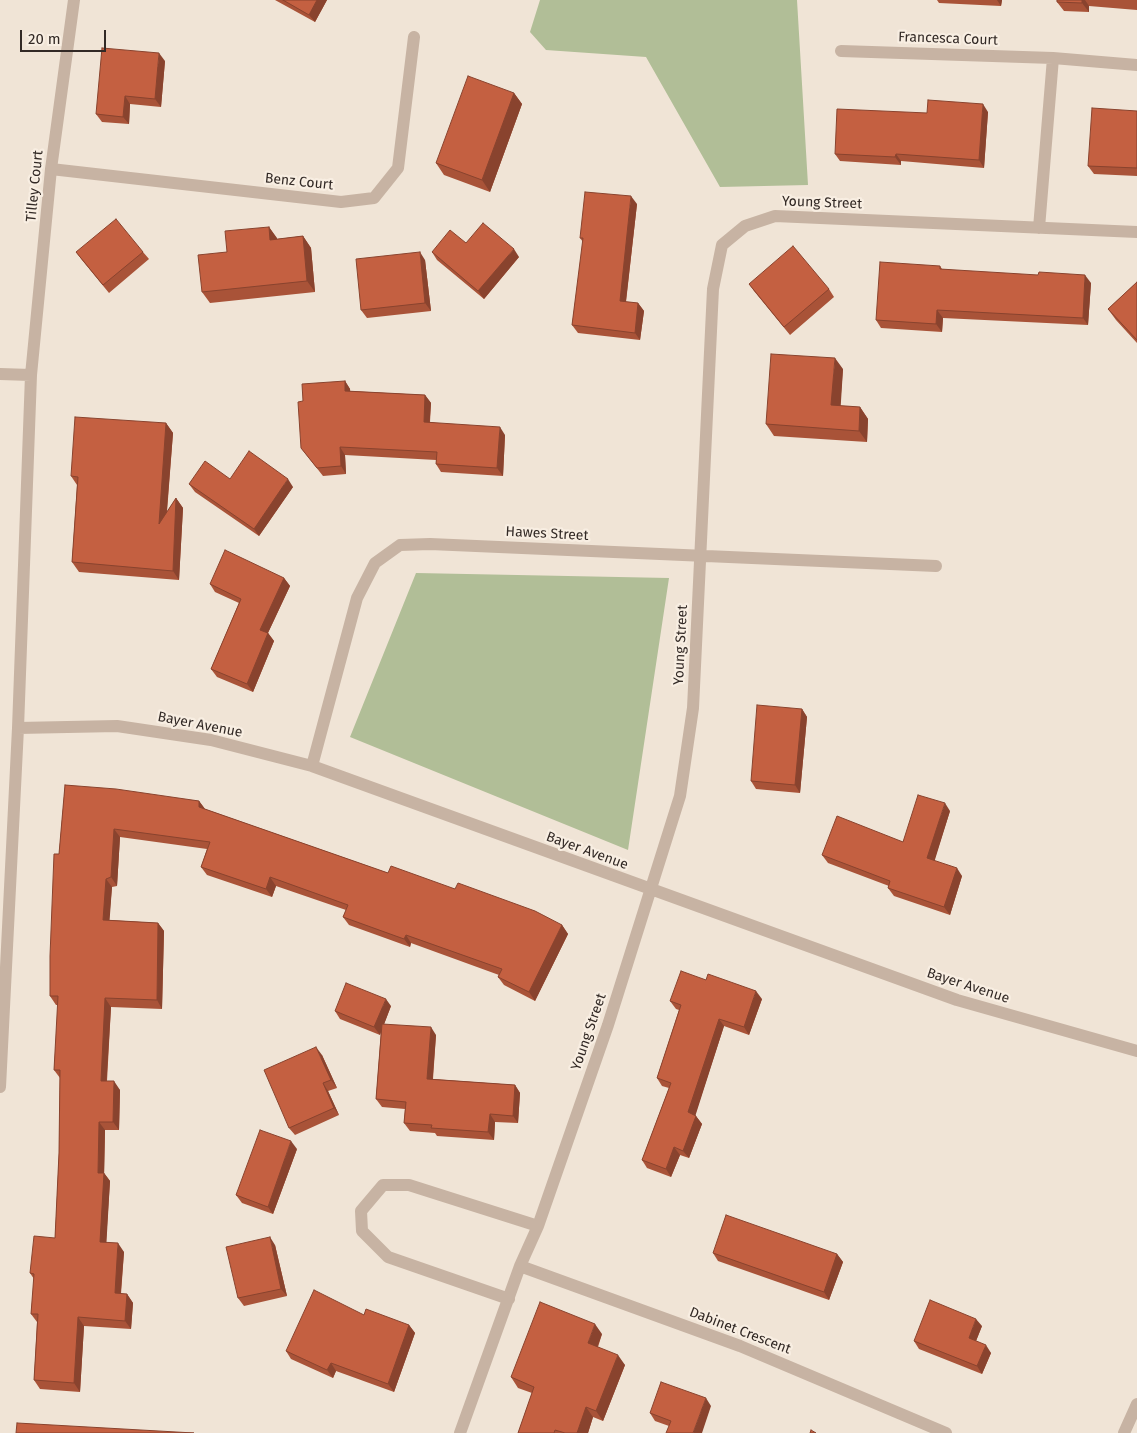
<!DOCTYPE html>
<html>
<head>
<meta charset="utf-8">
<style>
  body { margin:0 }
  #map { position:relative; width:1137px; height:1433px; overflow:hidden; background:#f0e4d6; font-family:"Fira Sans",sans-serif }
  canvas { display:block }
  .scale { position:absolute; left:20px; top:30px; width:86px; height:22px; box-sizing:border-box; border:2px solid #322925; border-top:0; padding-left:6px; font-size:15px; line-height:18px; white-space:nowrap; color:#322925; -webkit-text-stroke:4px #f8eee2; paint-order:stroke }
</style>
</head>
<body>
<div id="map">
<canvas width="1137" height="1433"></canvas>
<div class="scale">20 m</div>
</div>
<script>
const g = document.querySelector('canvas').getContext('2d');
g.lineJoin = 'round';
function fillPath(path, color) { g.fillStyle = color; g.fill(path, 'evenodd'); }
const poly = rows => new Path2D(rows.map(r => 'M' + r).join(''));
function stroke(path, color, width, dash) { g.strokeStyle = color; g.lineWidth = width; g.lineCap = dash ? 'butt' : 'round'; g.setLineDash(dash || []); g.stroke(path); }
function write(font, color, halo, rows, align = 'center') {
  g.font = font + ' "Fira Sans",sans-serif'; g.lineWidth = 4.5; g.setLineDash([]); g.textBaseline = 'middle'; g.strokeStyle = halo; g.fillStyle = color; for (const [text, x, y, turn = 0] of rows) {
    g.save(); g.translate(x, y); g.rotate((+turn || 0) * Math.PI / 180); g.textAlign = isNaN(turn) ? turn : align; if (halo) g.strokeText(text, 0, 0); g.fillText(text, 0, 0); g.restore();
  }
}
const green = poly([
  [540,0,797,0,808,185,720,187,646,57,546,50,530,32],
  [416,573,669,578,628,850,350,737]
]);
const street = poly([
  [841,51,1053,58,1137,65],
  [51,169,341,202,374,198,398,168,414,37],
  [1039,228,1053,58],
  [0,374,31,375],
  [18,728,117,726,211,740,312,766,957,1000,1137,1051],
  [312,766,357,598,375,563,400,545,430,544,936,566],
  [0,1087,18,728,31,375,51,169,74,0],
  [520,1266,740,1346,946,1433],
  [509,1299,388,1257,362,1231,361,1211,383,1185,409,1185,538,1226],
  [460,1433,520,1266,538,1226,608,1025,680,796,693,708,713,289,722,245,745,226,775,216,1137,232],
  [1124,1433,1137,1404]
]);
const wall = poly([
  [275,0,327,0,315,22],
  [937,0,1002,0,1001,6,939,3],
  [1057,0,1137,0,1137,10,1089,6,1089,12,1064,11,1057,2],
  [165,61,161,107,130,104,129,124,102,122,96,114],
  [514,93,522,104,490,192,444,175,436,163],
  [1137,111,1137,176,1094,174,1088,166],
  [988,112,984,168,901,161,901,165,840,161,835,154],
  [637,204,626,302,638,303,644,311,640,340,578,333,572,325,583,242,580,238],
  [269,227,277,239,303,236,311,248,315,292,210,303,202,292,227,252],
  [466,243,519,257,484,299,437,260,432,252],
  [76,252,143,252,149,259,109,293,82,260],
  [425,260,431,311,367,318,361,310],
  [940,266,942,269,1091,283,1088,325,943,318,942,332,881,328,876,320],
  [1137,282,1137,343,1116,320,1108,309],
  [749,284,829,289,834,297,790,335,754,291],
  [843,369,840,406,860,407,868,419,867,442,774,436,766,424],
  [345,381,350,389,350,391,425,395,431,403,430,422,505,435,503,476,441,472,436,464,436,460,345,455,346,474,323,476,301,448,303,401],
  [166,423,173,433,167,512,176,498,183,508,179,580,79,572,72,562,77,485,71,476],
  [230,479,293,487,259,536,195,492,189,484],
  [284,578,290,586,268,633,274,641,253,692,217,677,211,669,239,603,215,592,210,584],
  [802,709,807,717,800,793,756,789,751,781],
  [65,785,199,801,205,809,388,873,455,889,562,925,568,934,535,1001,504,985,498,977,499,975,411,943,410,947,349,925,343,917,346,910,276,886,272,897,207,875,201,867,207,849,120,837,117,886,112,887,109,920,158,923,164,931,162,1009,111,1007,107,1081,120,1090,119,1130,105,1130,104,1173,110,1181,106,1242,124,1252,121,1294,127,1294,133,1303,131,1329,84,1326,80,1392,40,1389,34,1380,37,1322,31,1314,34,1279,30,1273,55,1238,59,1153,60,1078,54,1070,58,1005,56,1005,50,996,59,854],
  [950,811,934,861,962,876,950,915,894,896,888,888,889,886,828,863,822,855,903,842],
  [762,999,749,1035,724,1026,695,1115,702,1124,689,1158,680,1155,671,1177,647,1168,642,1160,669,1088,662,1086,657,1078,679,1010,676,1009,670,1001],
  [391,1006,384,1024,436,1035,433,1079,515,1085,520,1093,518,1123,495,1122,494,1140,437,1136,435,1133,410,1131,404,1123,405,1109,382,1107,376,1099,381,1031,380,1035,340,1019,335,1011],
  [322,1055,337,1088,328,1091,339,1115,295,1135,289,1128],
  [297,1149,273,1214,242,1203,236,1195],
  [275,1245,287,1296,244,1306,238,1298],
  [713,1253,837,1254,843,1262,829,1300,718,1261],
  [364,1315,409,1325,415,1333,394,1392,336,1371,333,1378,291,1359,286,1351],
  [982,1326,976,1341,991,1353,982,1374,919,1349,914,1341],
  [602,1334,598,1347,625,1365,603,1421,593,1417,588,1433,518,1433,532,1393,518,1388,511,1377],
  [711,1406,669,1426,655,1421,650,1413]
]);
const shadedWall = poly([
  [317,0,327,0,315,22,309,15],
  [997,0,1002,0,1001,6],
  [1082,0,1085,0,1089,6,1089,12,1082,3],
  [159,53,165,61,161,107,155,99],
  [514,93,522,104,490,192,482,180],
  [125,96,130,104,129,124,123,117],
  [983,104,988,112,984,168,979,160],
  [896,154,901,161,901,165,895,157],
  [631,196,637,204,625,309,620,301],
  [269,227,277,238,278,251,270,240],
  [303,236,311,248,315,292,307,281],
  [514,249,519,257,484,299,478,291],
  [420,252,425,260,431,311,425,303],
  [1085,275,1091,283,1088,325,1083,318],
  [638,303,644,311,640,340,635,333],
  [937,310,943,318,942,332,936,324],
  [835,358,843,369,840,417,831,405],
  [345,381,350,389,351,398,345,391],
  [425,395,431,403,429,430,424,422],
  [860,407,868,419,867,442,859,431],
  [166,423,173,433,165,533,159,524],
  [500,427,505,435,503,476,497,468],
  [340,447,345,455,346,474,341,466],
  [288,479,293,487,259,536,254,529],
  [176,498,183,508,179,580,173,571],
  [284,578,290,586,266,637,260,630],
  [268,633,274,641,253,692,247,684],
  [802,709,807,717,800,793,795,785],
  [199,801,205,809,199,807],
  [945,803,950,811,933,866,927,858],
  [114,829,120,837,117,886,111,877],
  [957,868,962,876,950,915,944,907],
  [270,877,276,886,272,897,266,889],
  [106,879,112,887,109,928,103,920],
  [158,923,164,931,162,1009,157,1000],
  [562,925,568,934,535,1001,529,992],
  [406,935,411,943,410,947,404,939],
  [756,991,762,999,749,1035,744,1027],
  [105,998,111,1007,106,1089,101,1081],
  [386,999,391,1006,380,1035,374,1027],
  [719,1019,724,1026,694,1120,688,1112],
  [431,1027,436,1035,432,1087,427,1079],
  [316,1047,322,1055,337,1088,331,1080],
  [114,1081,120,1090,119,1130,113,1122],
  [323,1083,328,1091,339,1115,334,1108],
  [515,1085,520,1093,518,1123,513,1116],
  [490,1114,495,1122,494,1140,488,1132],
  [696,1116,702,1124,689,1158,683,1151],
  [99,1122,105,1130,104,1180,104,1173,110,1181,106,1250,100,1242,98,1173],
  [291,1141,297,1149,273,1214,268,1207],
  [674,1147,680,1155,671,1177,666,1169],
  [270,1237,275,1245,287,1296,281,1289],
  [118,1243,124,1252,120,1302,115,1293],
  [837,1254,843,1262,829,1300,824,1292],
  [127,1294,133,1303,131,1329,125,1321],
  [78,1317,84,1326,80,1392,74,1383],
  [976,1319,982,1326,974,1346,969,1338],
  [595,1324,602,1334,595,1353,588,1343],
  [409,1325,415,1333,394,1392,388,1384],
  [986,1345,991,1353,982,1374,977,1366],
  [618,1355,625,1365,603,1421,596,1411],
  [331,1363,336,1371,333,1378,327,1370],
  [706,1398,711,1406,702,1433,693,1433],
  [586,1407,593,1417,588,1433,577,1433]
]);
const building = poly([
  [283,0,317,0,309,15,283,0],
  [1057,0,1082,0,1082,3,1057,2,1057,0],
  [102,48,159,53,155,99,125,96,123,117,96,114,102,48],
  [468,76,514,93,482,180,436,163,468,76],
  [928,100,983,104,979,160,896,154,895,157,835,154,837,109,927,113,928,100],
  [1092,108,1137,111,1137,168,1088,166,1092,108],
  [585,192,631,196,620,301,638,303,635,333,572,325,583,238,580,238,585,192],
  [116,219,143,252,103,285,76,252,116,219],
  [483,223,514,249,478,291,432,252,450,230,466,243,483,223],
  [269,227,270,240,303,236,307,281,202,292,198,255,227,252,225,231,269,227],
  [793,246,829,289,784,327,749,284,793,246],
  [420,252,425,303,361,310,356,259,420,252],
  [880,262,940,266,940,269,1038,275,1039,272,1085,275,1083,318,937,310,936,324,876,320,880,262],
  [1137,282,1137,340,1108,309,1137,282],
  [771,354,835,358,831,405,860,407,859,431,766,424,771,354],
  [345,381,345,391,425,395,424,422,500,427,497,468,436,464,437,452,340,447,341,466,317,468,301,448,298,402,303,401,302,384,345,381],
  [75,417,166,423,159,524,176,498,173,571,72,562,78,477,71,476,75,417],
  [249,451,288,479,254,529,189,484,205,461,230,479,249,451],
  [225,550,284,578,260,630,268,633,247,684,211,669,241,599,210,584,225,550],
  [757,705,802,709,795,785,751,781,757,705],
  [65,785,116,789,199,801,199,807,388,873,391,866,455,889,458,883,535,911,562,925,529,992,498,977,502,969,406,935,404,939,343,917,348,905,270,877,266,889,201,867,210,842,114,829,111,877,106,879,103,920,158,923,157,1000,105,998,101,1081,114,1081,113,1122,99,1122,98,1173,104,1173,100,1242,118,1243,115,1293,127,1294,125,1321,78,1317,74,1383,34,1380,38,1314,31,1314,34,1274,30,1273,34,1236,55,1238,59,1153,60,1070,54,1070,58,996,50,996,50,956,54,854,59,854,65,785],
  [918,795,945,803,927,858,957,868,944,907,888,888,890,881,822,855,837,816,903,842,918,795],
  [681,971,706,980,708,974,756,991,744,1027,719,1019,688,1112,696,1116,683,1151,674,1147,666,1169,642,1160,671,1083,657,1078,681,1005,670,1001,681,971],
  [346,983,386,999,374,1027,335,1011,346,983],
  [382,1024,431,1027,427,1079,515,1085,513,1116,490,1114,488,1132,431,1128,432,1125,404,1123,406,1102,376,1099,382,1024],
  [316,1047,331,1080,323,1083,334,1108,289,1128,264,1070,316,1047],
  [260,1130,291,1141,268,1207,236,1195,260,1130],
  [726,1215,837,1254,824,1292,713,1253,726,1215],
  [270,1237,281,1289,238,1298,226,1247,270,1237],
  [314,1290,364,1315,366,1309,409,1325,388,1384,331,1363,327,1370,286,1351,314,1290],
  [930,1300,976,1319,969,1338,986,1345,977,1366,914,1341,930,1300],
  [540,1302,595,1324,588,1343,618,1355,596,1411,586,1407,577,1433,565,1433,555,1430,554,1433,518,1433,534,1387,511,1377,540,1302],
  [661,1382,706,1398,693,1433,666,1433,671,1421,650,1413,661,1382],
  [17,1423,194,1433,16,1433,17,1423],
  [811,1430,816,1433,810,1433,811,1430]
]);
const streetNames = [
  ["Francesca Court",948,39,2],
  ["Benz Court",299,182,6],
  ["Tilley Court",35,186,-84],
  ["Young Street",822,203,2],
  ["Hawes Street",547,534,3],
  ["Young Street",681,645,-87],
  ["Bayer Avenue",200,725,11],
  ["Bayer Avenue",587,851,20],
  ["Bayer Avenue",968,986,18],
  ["Young Street",589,1032,-71],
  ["Dabinet Crescent",740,1331,21]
];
fillPath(green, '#b1be97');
stroke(street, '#c7b3a3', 12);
fillPath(wall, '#a95338');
fillPath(shadedWall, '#89432e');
fillPath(building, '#c46041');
stroke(building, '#89432e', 1);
write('14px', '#322925', '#f8eee2', streetNames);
</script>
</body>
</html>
